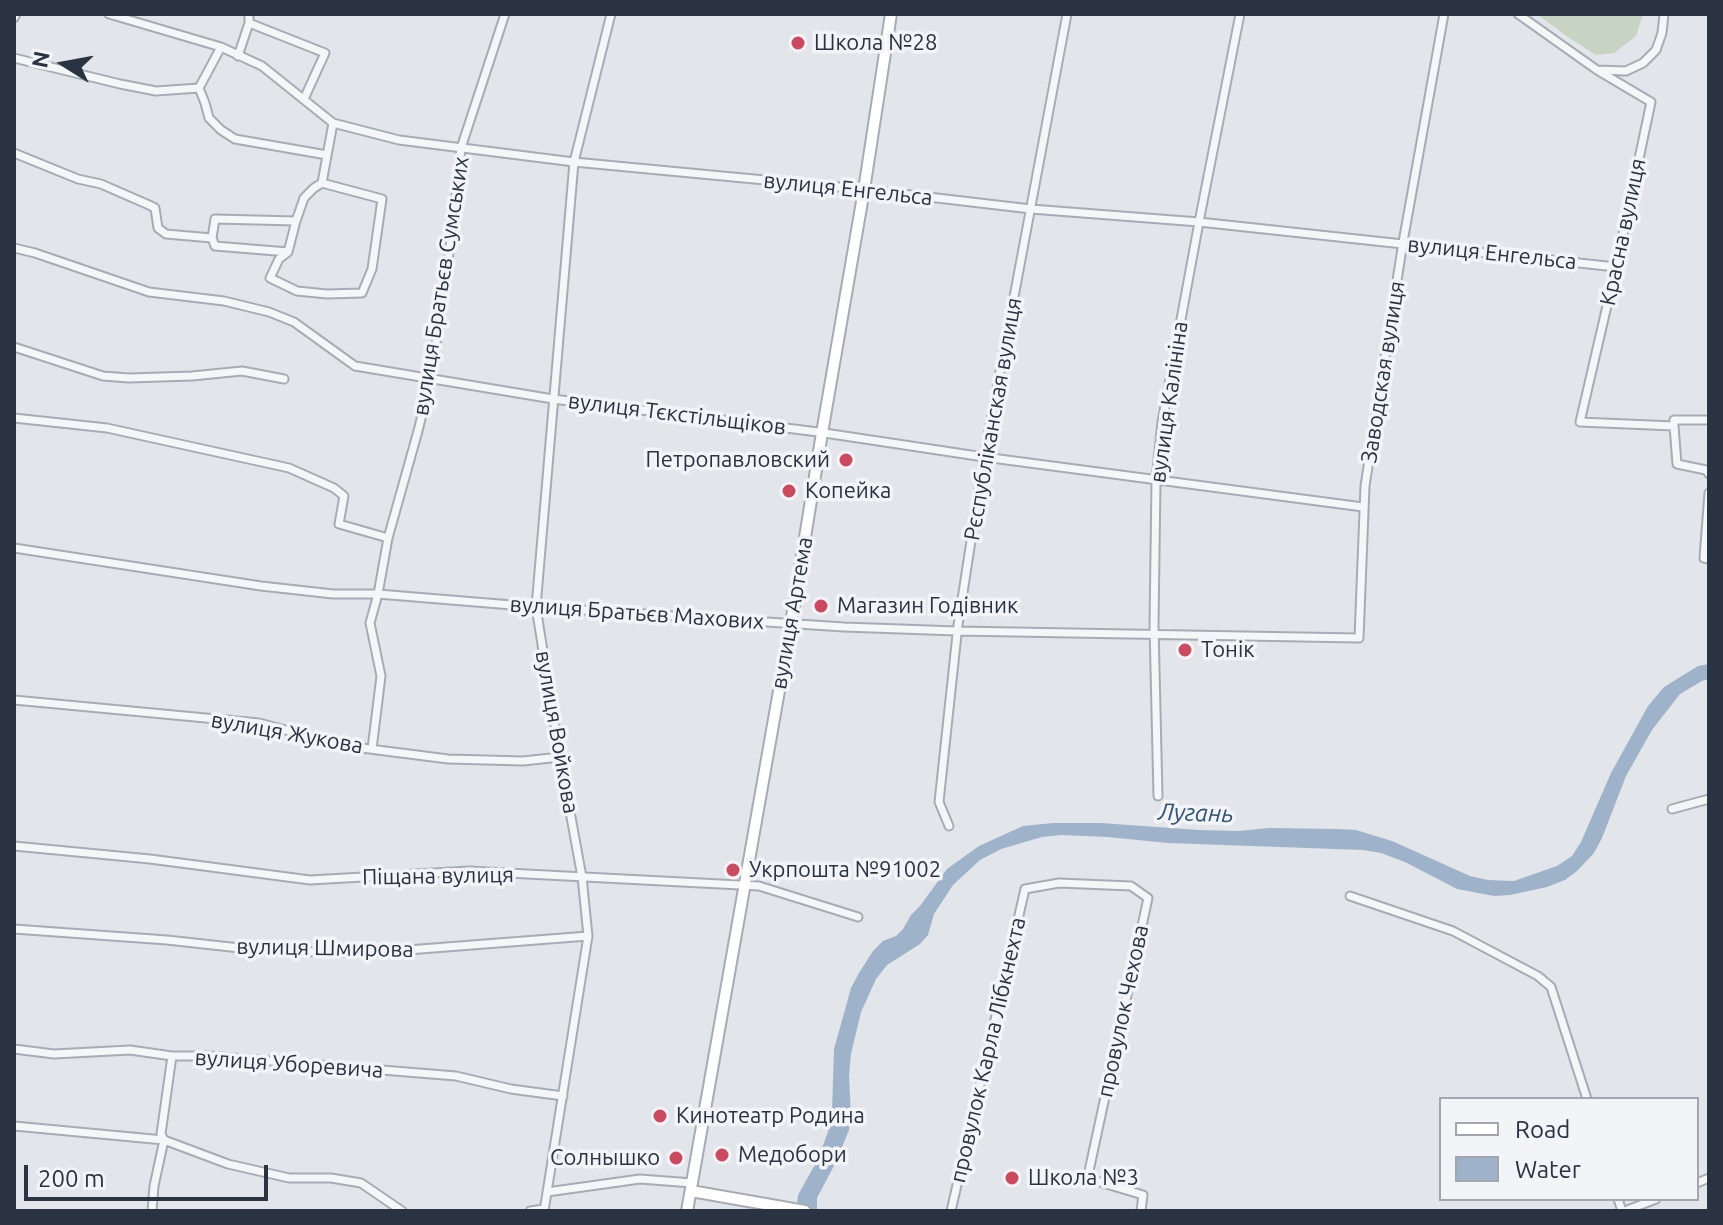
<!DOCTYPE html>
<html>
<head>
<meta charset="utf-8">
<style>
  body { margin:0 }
  #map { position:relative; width:1723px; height:1225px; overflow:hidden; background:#e2e5ea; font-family:Ubuntu,sans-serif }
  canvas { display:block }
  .frame { position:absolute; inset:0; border:16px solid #2a3342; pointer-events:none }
  .legend { position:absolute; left:1439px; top:1097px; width:260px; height:104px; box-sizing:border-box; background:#f2f4f8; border:2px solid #a2a7af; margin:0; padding:10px 14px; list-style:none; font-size:24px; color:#2a3342 }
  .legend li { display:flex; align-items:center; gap:16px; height:40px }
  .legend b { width:40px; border:2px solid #a2a7af }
  .north { position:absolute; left:24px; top:24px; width:80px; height:80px; -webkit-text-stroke:6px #f2f4f8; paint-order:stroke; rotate:281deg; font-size:22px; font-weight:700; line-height:32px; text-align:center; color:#2a3342 }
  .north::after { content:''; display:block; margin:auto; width:28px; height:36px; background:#2a3342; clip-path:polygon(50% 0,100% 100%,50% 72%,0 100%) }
  .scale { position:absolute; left:24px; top:1165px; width:244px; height:36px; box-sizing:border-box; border:4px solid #2a3342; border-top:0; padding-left:10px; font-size:24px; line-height:28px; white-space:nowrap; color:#2a3342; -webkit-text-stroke:6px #f2f4f8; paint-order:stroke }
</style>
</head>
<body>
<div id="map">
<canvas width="1723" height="1225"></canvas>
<div class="frame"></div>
<ul class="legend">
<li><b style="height:10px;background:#fff"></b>Road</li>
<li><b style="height:22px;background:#9eb3c9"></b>Water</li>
</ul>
<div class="north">N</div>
<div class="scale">200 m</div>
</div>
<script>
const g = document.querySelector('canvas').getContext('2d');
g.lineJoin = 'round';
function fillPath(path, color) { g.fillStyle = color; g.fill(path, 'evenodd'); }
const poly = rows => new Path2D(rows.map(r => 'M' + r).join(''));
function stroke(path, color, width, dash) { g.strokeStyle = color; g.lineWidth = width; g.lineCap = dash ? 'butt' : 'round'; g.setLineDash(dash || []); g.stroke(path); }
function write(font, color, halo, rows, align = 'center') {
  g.font = font + ' Ubuntu,sans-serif'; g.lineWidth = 7; g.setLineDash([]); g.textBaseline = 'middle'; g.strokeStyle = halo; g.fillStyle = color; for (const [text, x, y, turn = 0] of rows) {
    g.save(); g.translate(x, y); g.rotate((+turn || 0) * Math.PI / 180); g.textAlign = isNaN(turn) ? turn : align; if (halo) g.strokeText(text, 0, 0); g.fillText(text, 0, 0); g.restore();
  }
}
const green = poly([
  [1537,14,1643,14,1636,36,1614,53,1596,55,1565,35]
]);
const water = poly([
  [1709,664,1709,679,1702,681,1680,694,1652,730,1626,776,1602,838,1594,853,1577,871,1565,880,1547,887,1510,895,1494,896,1457,889,1405,862,1381,853,1363,850,1168,843,1107,837,1061,835,1042,837,1001,849,980,860,953,885,934,914,928,935,920,944,887,965,876,979,861,1012,851,1054,849,1076,851,1114,849,1130,836,1162,817,1198,817,1211,796,1211,798,1195,817,1161,828,1132,832,1111,834,1049,851,988,859,973,873,951,883,941,896,936,903,929,911,915,920,906,947,869,979,846,1023,826,1053,823,1101,823,1199,830,1239,831,1269,828,1337,829,1356,830,1392,841,1470,876,1488,880,1514,881,1557,866,1572,856,1581,842,1611,773,1648,706,1664,687,1698,666]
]);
const street = poly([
  [109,14,221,47,262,66,333,123,399,140,574,162,860,189,1031,209,1199,222,1616,267],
  [1518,14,1597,70,1626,71,1643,63,1656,50,1662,33,1664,14],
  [14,18,16,14],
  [249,23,325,53,304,99],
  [238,56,249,23,249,14],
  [14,58,120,84,156,91,199,88,205,103,209,118,221,130,235,139,327,155],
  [1597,70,1651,102,1616,267,1580,422,1674,426,1674,420,1709,420],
  [199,88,221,47],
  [14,153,78,179,101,184,149,205,155,208,158,228,166,234,212,238,215,246,288,252,279,259,270,278,297,291,327,294,362,293,372,269,382,199,322,183],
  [212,238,215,219,296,221,304,198,314,188,322,183,333,123],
  [14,248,35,253,149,292,224,301,269,312,294,322,355,366,553,399,818,432,984,457,1363,507],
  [288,252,296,221],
  [14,347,103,376,129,378,192,376,242,371,284,379],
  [14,418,107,428,289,468,334,488,344,496,339,524,388,538],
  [1674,426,1677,464,1706,470,1709,474],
  [1709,493,1704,558,1709,559],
  [14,548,261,586,333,594,378,594,536,607,844,627,957,631,1359,638,1365,486,1403,242,1444,14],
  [14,700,259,723,346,746,448,759,523,761,560,757],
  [372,749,381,676,370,623,378,594,388,538,418,431,431,378,453,225,461,148,505,14],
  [1158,796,1154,626,1156,480,1162,422,1199,222,1240,14],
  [1672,809,1709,799],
  [949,826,939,802,958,625,984,457,1067,14],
  [14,846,150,859,310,880,469,871,759,886,858,917],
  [1350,896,1453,931,1538,976,1551,987,1587,1099],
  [14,929,167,940,267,951,369,953,588,936],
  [14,1049,54,1054,130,1050,172,1056,209,1056,456,1076,511,1089,563,1096],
  [14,1126,164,1140,228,1164,289,1178,331,1178,361,1183,402,1211],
  [1697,1183,1709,1178],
  [547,1192,640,1179,692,1183],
  [1618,1199,1622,1211],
  [152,1211,154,1186,164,1140,161,1134,172,1056],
  [530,1211,544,1209],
  [544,1211,588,936,582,877,560,757,536,607,574,162,611,14],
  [951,1211,1025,889,1059,883,1131,886,1148,898,1089,1171,1093,1180,1143,1195,1141,1211],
  [1625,1211,1656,1199]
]);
const secondary = poly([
  [691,1191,805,1211],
  [687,1211,791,623,822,433,864,190,891,14]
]);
const markers = [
  [798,43,8,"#cc4a5f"],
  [846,460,8,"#cc4a5f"],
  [789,491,8,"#cc4a5f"],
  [821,606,8,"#cc4a5f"],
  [1185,650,8,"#cc4a5f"],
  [733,870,8,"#cc4a5f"],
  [660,1116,8,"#cc4a5f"],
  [722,1155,8,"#cc4a5f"],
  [676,1158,8,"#cc4a5f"],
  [1012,1178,8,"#cc4a5f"]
];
const poiNames = [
  ["Школа №28",814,43],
  ["Петропавловский",830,460,"right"],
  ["Копейка",805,491],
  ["Магазин Годівник",837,606],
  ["Тонік",1201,650],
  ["Укрпошта №91002",749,870],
  ["Кинотеатр Родина",676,1116],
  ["Медобори",738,1155],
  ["Солнышко",660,1158,"right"],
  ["Школа №3",1028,1178]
];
const streetNames = [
  ["вулиця Енгельса",848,189,6],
  ["Красна вулиця",1623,232,-78],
  ["вулиця Енгельса",1492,253,6],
  ["вулиця Братьєв Сумських",441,286,-81],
  ["Заводская вулиця",1383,372,-81],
  ["вулиця Калініна",1169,402,-82],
  ["вулиця Тєкстільщіков",677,414,7],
  ["Рєспубліканская вулиця",993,419,-80],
  ["вулиця Братьєв Махових",637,613,4],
  ["вулиця Артема",792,613,-80],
  ["вулиця Войкова",557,732,80],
  ["вулиця Жукова",287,733,10],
  ["Піщана вулиця",438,876,-1],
  ["вулиця Шмирова",325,948,1],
  ["провулок Чехова",1123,1011,-78],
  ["провулок Карла Лібкнехта",988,1050,-77],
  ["вулиця Уборевича",289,1064,4]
];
const waterNames = [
  ["Лугань",1196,813,2]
];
fillPath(green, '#c8d4c3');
fillPath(water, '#9eb3c9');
stroke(street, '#a7acb4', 11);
stroke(secondary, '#a7acb4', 14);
stroke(street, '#f5f6f8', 7);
stroke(secondary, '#fff', 10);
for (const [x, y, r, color] of markers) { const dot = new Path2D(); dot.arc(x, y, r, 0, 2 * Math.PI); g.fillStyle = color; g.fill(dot); stroke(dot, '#f2f4f8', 3); }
write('22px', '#2a3342', '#f2f4f8', poiNames, 'left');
write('22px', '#2a3342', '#f2f4f8', streetNames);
write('italic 24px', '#355275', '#f2f4f8', waterNames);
</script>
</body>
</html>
